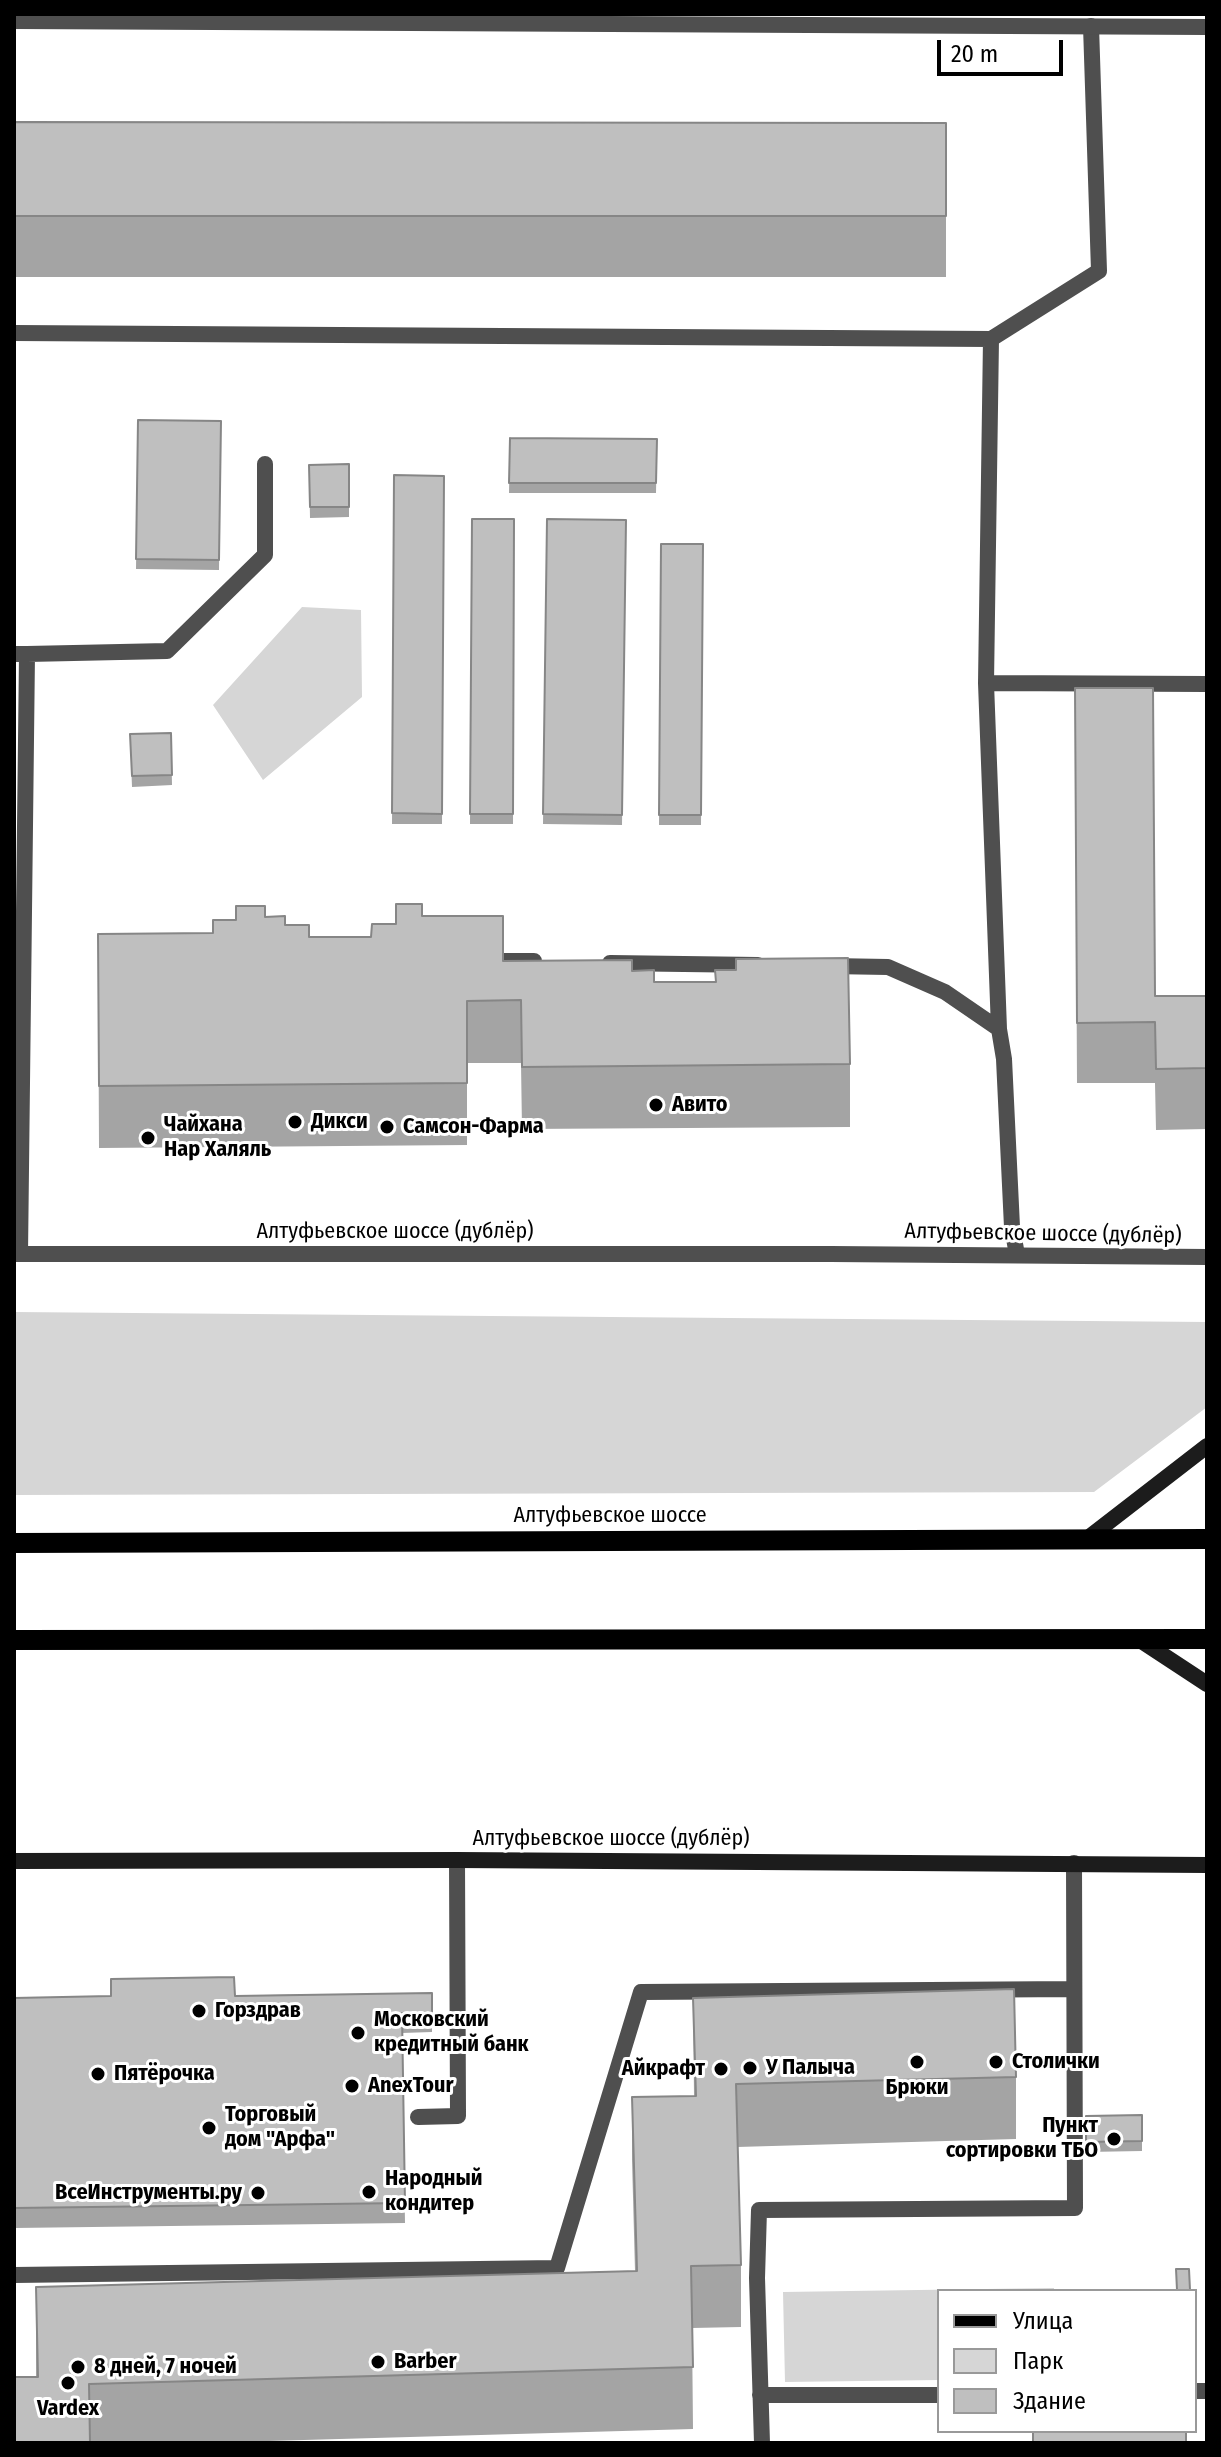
<!DOCTYPE html>
<html>
<head>
<meta charset="utf-8">
<style>
  body { margin:0 }
  #map { position:relative; width:1221px; height:2457px; overflow:hidden; background:#fff; font-family:"Fira Sans Condensed",sans-serif }
  canvas { display:block }
  .frame { position:absolute; inset:0; border:16px solid #000; pointer-events:none }
  .legend { position:absolute; left:937px; top:2289px; width:260px; height:144px; box-sizing:border-box; background:#fff; border:2px solid #999; margin:0; padding:10px 14px; list-style:none; font-size:24px; color:#000 }
  .legend li { display:flex; align-items:center; gap:16px; height:40px }
  .legend b { width:40px; border:2px solid #999 }
  .scale { position:absolute; left:937px; top:40px; width:126px; height:36px; box-sizing:border-box; border:4px solid #000; border-top:0; padding-left:10px; font-size:24px; line-height:28px; white-space:nowrap; color:#000; -webkit-text-stroke:6px #fff; paint-order:stroke }
</style>
</head>
<body>
<div id="map">
<canvas width="1221" height="2457"></canvas>
<div class="frame"></div>
<ul class="legend">
<li><b style="height:10px;background:#000"></b>Улица</li>
<li><b style="height:22px;background:#d6d6d6"></b>Парк</li>
<li><b style="height:22px;background:#bfbfbf"></b>Здание</li>
</ul>
<div class="scale">20 m</div>
</div>
<script>
const g = document.querySelector('canvas').getContext('2d');
g.lineJoin = 'round';
function fillPath(path, color) { g.fillStyle = color; g.fill(path, 'evenodd'); }
const poly = rows => new Path2D(rows.map(r => 'M' + r).join(''));
function stroke(path, color, width, dash) { g.strokeStyle = color; g.lineWidth = width; g.lineCap = dash ? 'butt' : 'round'; g.setLineDash(dash || []); g.stroke(path); }
function write(font, color, halo, rows, align = 'center') {
  g.font = font + ' "Fira Sans Condensed",sans-serif'; g.lineWidth = 6; g.setLineDash([]); g.textBaseline = 'middle'; g.strokeStyle = halo; g.fillStyle = color; for (const [text, x, y, turn = 0] of rows) {
    g.save(); g.translate(x, y); g.rotate((+turn || 0) * Math.PI / 180); g.textAlign = isNaN(turn) ? turn : align; if (halo) g.strokeText(text, 0, 0); g.fillText(text, 0, 0); g.restore();
  }
}
const green = poly([
  [302,607,361,610,362,697,263,780,213,705],
  [14,1312,1207,1322,1207,1407,1094,1492,14,1495],
  [1054,2288,1054,2291,939,2291,939,2380,785,2382,783,2292]
]);
const service = poly([
  [14,333,991,339],
  [14,654,27,654,20,1254],
  [27,654,167,651,265,555,265,464],
  [986,683,1207,684],
  [482,961,534,961],
  [610,963,758,965],
  [830,966,888,967,945,992,999,1029],
  [1017,1255,1012,1227,1004,1059,999,1029,986,683,991,339,1099,271,1091,26],
  [418,2117,458,2116,457,1860],
  [14,2275,557,2268,641,1992,1074,1989],
  [1195,2391,1207,2391],
  [760,2395,939,2395],
  [762,2443,757,2278,759,2210,1075,2208,1074,1863]
]);
const minor = poly([
  [14,21,1207,27]
]);
const tertiary = poly([
  [14,1254,831,1254,1207,1257]
]);
const secondary = poly([
  [1088,1538,1207,1446],
  [1137,1638,1207,1684],
  [14,1861,457,1860,1207,1865]
]);
const primary = poly([
  [14,1543,1207,1539],
  [14,1640,1207,1639]
]);
const wall = poly([
  [14,122,946,123,946,277,14,277],
  [138,420,221,421,219,570,136,569],
  [510,438,657,439,656,493,509,493],
  [349,464,349,517,310,518,309,465],
  [394,475,444,476,442,824,392,824],
  [472,519,514,519,513,824,470,824],
  [547,519,626,520,622,825,543,824],
  [661,544,703,544,701,825,659,825],
  [1075,688,1155,996,1207,996,1207,1129,1156,1130,1155,1083,1077,1083],
  [171,733,172,785,132,787,130,734],
  [422,916,503,961,632,971,654,982,850,1064,850,1127,522,1129,521,1063,467,1063,467,1145,99,1148,98,934,213,933,236,920,265,917,309,937,371,937,396,924],
  [432,1993,432,2032,402,2033,405,2223,14,2228,14,1998],
  [693,1998,1016,2077,1016,2139,737,2147,741,2265,741,2327,692,2328,693,2429,198,2443,14,2443,36,2377,36,2287,635,2271,632,2160,632,2097,694,2096],
  [1142,2115,1142,2151,1086,2152,1086,2116]
]);
const building = poly([
  [14,122,946,123,946,216,14,216,14,122],
  [138,420,221,421,219,560,136,559,138,420],
  [510,438,657,439,656,483,509,483,510,438],
  [349,464,349,507,310,507,309,465,349,464],
  [394,475,444,476,442,814,392,813,394,475],
  [472,519,514,519,513,814,470,814,472,519],
  [547,519,626,520,622,815,543,814,547,519],
  [661,544,703,544,701,815,659,815,661,544],
  [1075,688,1153,688,1155,996,1207,996,1207,1068,1156,1069,1155,1022,1077,1023,1075,688],
  [171,733,172,775,132,776,130,734,171,733],
  [396,904,422,904,422,916,503,916,503,961,632,960,632,971,654,970,654,982,716,982,715,970,736,970,736,959,848,958,850,1064,522,1067,521,1000,467,1001,467,1083,99,1086,98,934,213,933,213,920,236,920,236,906,265,906,265,917,285,916,285,925,309,925,309,937,371,937,372,924,396,924,396,904],
  [234,1977,235,1996,432,1993,432,2012,402,2013,405,2203,14,2208,14,1998,111,1996,111,1979,234,1977],
  [1014,1989,1016,2077,736,2084,741,2265,691,2266,693,2367,89,2384,90,2443,14,2443,14,2377,38,2377,36,2287,637,2271,632,2097,696,2096,693,1998,1014,1989],
  [1142,2115,1142,2141,1086,2142,1086,2116,1142,2115],
  [1176,2269,1189,2269,1190,2290,1177,2290,1176,2269],
  [1033,2431,1186,2431,1186,2443,1033,2443,1033,2431]
]);
const markers = [
  [656,1105,8,"#000"],
  [295,1122,8,"#000"],
  [387,1127,8,"#000"],
  [148,1138,8,"#000"],
  [199,2011,8,"#000"],
  [358,2033,8,"#000"],
  [917,2062,8,"#000"],
  [996,2062,8,"#000"],
  [750,2068,8,"#000"],
  [721,2069,8,"#000"],
  [98,2074,8,"#000"],
  [352,2086,8,"#000"],
  [209,2128,8,"#000"],
  [1114,2139,8,"#000"],
  [369,2192,8,"#000"],
  [258,2193,8,"#000"],
  [378,2362,8,"#000"],
  [78,2367,8,"#000"],
  [68,2383,8,"#000"]
];
const poiNames = [
  ["Авито",672,1105],
  ["Дикси",311,1122],
  ["Чайхана",164,1125],
  ["Нар Халяль",164,1150],
  ["Самсон-Фарма",403,1127],
  ["Горздрав",215,2011],
  ["Московский",374,2020],
  ["кредитный банк",374,2045],
  ["Столички",1012,2062],
  ["У Палыча",766,2068],
  ["Айкрафт",705,2069,"right"],
  ["Пятёрочка",114,2074],
  ["AnexTour",368,2086],
  ["Брюки",917,2088,"center"],
  ["Торговый",225,2115],
  ["дом \"Арфа\"",225,2140],
  ["Пункт",1098,2126,"right"],
  ["сортировки ТБО",1098,2151,"right"],
  ["Народный",385,2179],
  ["кондитер",385,2204],
  ["ВсеИнструменты.ру",242,2193,"right"],
  ["Barber",394,2362],
  ["8 дней, 7 ночей",94,2367],
  ["Vardex",68,2409,"center"]
];
const streetNames = [
  ["Алтуфьевское шоссе (дублёр)",395,1232],
  ["Алтуфьевское шоссе (дублёр)",1043,1234,1],
  ["Алтуфьевское шоссе",610,1516],
  ["Алтуфьевское шоссе (дублёр)",611,1839]
];
fillPath(green, '#d6d6d6');
stroke(service, '#4f4f4f', 16);
stroke(minor, '#4f4f4f', 16);
stroke(tertiary, '#4f4f4f', 16);
stroke(secondary, '#1c1c1c', 16);
stroke(primary, '#000', 20);
fillPath(wall, '#a4a4a4');
fillPath(building, '#bfbfbf');
stroke(building, '#868686', 2);
for (const [x, y, r, color] of markers) { const dot = new Path2D(); dot.arc(x, y, r, 0, 2 * Math.PI); g.fillStyle = color; g.fill(dot); stroke(dot, '#fff', 3); }
write('bold 22px', '#000', '#fff', poiNames, 'left');
write('22px', '#000', '#fff', streetNames);
</script>
</body>
</html>
